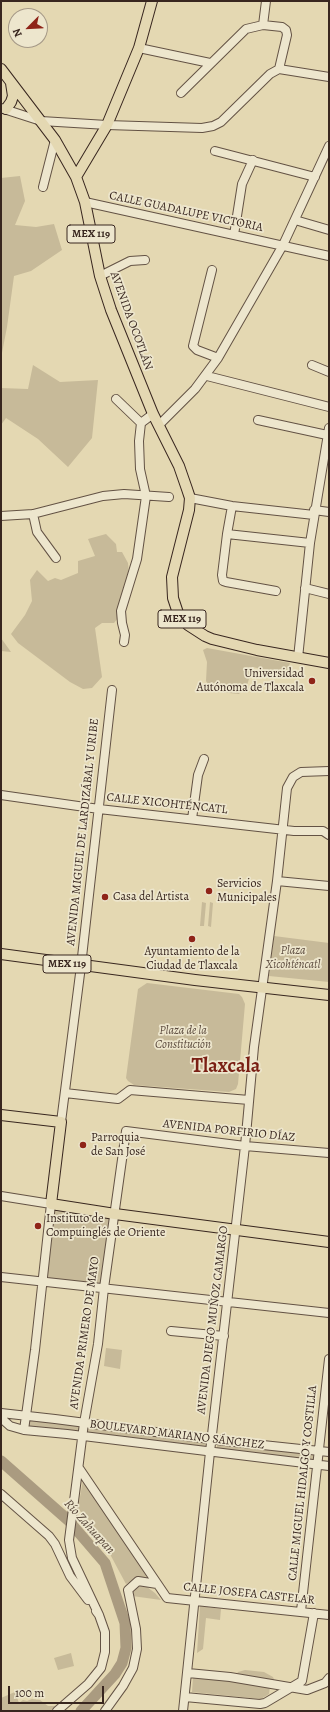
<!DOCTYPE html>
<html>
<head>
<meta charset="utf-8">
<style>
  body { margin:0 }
  #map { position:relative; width:330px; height:1712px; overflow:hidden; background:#e4d8b2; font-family:Alegreya,serif }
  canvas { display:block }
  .frame { position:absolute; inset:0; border:2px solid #38261f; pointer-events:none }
  .north { position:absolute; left:8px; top:8px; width:40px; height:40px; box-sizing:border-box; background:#ede6cd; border:1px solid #a59987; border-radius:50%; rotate:246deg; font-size:11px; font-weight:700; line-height:16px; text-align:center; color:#38261f }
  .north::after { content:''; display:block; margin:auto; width:14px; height:18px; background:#8f2418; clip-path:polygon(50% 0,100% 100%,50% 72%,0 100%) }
  .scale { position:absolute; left:8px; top:1686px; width:96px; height:18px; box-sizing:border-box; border:2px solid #38261f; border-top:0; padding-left:5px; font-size:12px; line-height:14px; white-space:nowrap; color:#38261f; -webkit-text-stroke:3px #ede6cd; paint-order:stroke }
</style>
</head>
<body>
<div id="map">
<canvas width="330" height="1712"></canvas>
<div class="frame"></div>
<div class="north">N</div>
<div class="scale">100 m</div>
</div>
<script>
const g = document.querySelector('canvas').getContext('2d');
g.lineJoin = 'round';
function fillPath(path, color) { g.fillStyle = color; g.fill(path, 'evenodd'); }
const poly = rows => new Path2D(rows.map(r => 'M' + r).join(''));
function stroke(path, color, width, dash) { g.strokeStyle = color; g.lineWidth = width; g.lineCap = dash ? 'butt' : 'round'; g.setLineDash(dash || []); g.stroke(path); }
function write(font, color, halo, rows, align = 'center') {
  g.font = font + ' Alegreya,serif'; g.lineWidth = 3.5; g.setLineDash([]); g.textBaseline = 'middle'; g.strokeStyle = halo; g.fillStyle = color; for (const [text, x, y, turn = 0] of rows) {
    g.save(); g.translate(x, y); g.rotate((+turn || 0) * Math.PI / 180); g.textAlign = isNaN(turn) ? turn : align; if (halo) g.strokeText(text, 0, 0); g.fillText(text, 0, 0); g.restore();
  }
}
const green = poly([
  [20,176,25,201,15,225,36,227,54,224,62,250,31,271,14,276,7,327,1,358,1,178],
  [33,365,60,382,98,380,92,438,68,467,38,439,6,418,1,425,1,388,28,389],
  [106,534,116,544,117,552,122,552,128,563,129,574,119,617,114,623,102,623,95,628,102,677,92,688,83,689,70,682,18,643,11,634,25,615,32,601,30,580,37,570,48,581,55,578,61,580,78,573,78,561,95,556,88,539],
  [1,638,11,652,1,651],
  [207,648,290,663,286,675,253,667,247,685,239,694,219,692,212,690,206,681,207,662,203,650],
  [202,902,206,903,204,926,200,926],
  [210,902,213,903,211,927,208,926],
  [274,936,329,943,329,982,269,976],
  [147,983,239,994,242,997,245,1004,238,1084,236,1089,229,1092,134,1085,128,1081,126,1078,138,989],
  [55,1211,110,1218,102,1285,47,1278],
  [106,1348,122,1350,120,1369,104,1366],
  [30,1418,80,1425,78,1434,28,1426],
  [88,1426,208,1443,206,1449,88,1435],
  [217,1444,315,1452,314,1463,217,1450],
  [83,1480,150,1576,137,1578,126,1584,104,1543,78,1508],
  [143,1584,155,1593,161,1600,132,1596,131,1591,133,1586],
  [200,1606,221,1609,220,1620,206,1618,203,1649,197,1653],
  [71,1653,74,1666,58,1670,54,1658],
  [245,1670,264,1672,273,1677,275,1682,235,1677,238,1672],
  [193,1677,270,1686,269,1694,261,1699,192,1692],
  [15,1692,19,1703,23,1700,27,1701,32,1699,40,1700,48,1706,57,1706,51,1711,1,1711,1,1698]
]);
const river = poly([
  [1,1461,68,1520,105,1563,125,1623,126,1648,122,1663,115,1674,81,1711]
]);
const minor = poly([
  [263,25,266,1],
  [139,48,210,63],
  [181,93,246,29,263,25,282,27,286,30,287,35,279,69],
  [1,108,41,121,107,125,202,128,213,126,221,122,270,74,279,69,329,77],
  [215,151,315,177],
  [43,187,55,140],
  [85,202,329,256],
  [295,220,329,230],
  [234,235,242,184,253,160],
  [212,270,193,346,197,350,218,358],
  [100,276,130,261,145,260],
  [312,365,329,372],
  [207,376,329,407],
  [116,399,141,423],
  [258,420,327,435],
  [159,425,195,389,218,358,283,245,329,146],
  [190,498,232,506,314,515],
  [232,506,227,534,222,575,223,581,226,582,276,591],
  [314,510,329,512],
  [33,514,37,532,56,558],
  [1,516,33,514,103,496,124,494,169,497],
  [227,534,310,543],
  [305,588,329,594],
  [124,642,125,635,122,623,121,611,137,559,146,496,140,469,139,441,141,423,153,414],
  [298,658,310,543,329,428],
  [1,795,99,809,294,831,323,831,329,835],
  [192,819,198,775,204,759],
  [277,881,329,886],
  [65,1093,118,1099,130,1090,249,1100],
  [61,1122,81,966,112,690],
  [1,1196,51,1204,35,1350,24,1430],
  [1,1277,329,1313],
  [171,1331,224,1336],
  [1,1413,55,1419,225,1441,329,1452],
  [1,1418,10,1426,24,1430,67,1434,329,1466],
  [79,1468,167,1598,329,1615],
  [1,1494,49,1536,55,1544,70,1576,88,1600],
  [301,1611,329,1359],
  [99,1615,72,1558,69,1540,84,1423,98,1344,104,1288,126,1131,245,1146,329,1153],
  [188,1673,230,1677,307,1690,325,1683,329,1678],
  [185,1697,260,1704,265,1703,302,1681,314,1613],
  [57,1711,88,1684,101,1668,105,1652,105,1632,99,1615,96,1611],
  [105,1711,123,1686,133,1668,137,1649,136,1629,128,1590,138,1581,157,1584],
  [183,1711,210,1452,245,1146,254,1047,277,881,287,788,293,777,301,772,329,771]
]);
const major = poly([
  [1,69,55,140,76,177,85,202,100,276,111,310,153,414,179,466,187,489,190,498,189,510,172,577,173,598,178,613,188,625,205,636,212,639,257,650,329,663],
  [6,109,11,102,13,96,11,83],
  [76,177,107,125,139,48,152,1],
  [1,954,195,980,329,995],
  [1,1115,61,1122,51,1204,115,1214,329,1242]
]);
const markers = [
  [312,681,4,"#8f2418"],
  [209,891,4,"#8f2418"],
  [105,897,4,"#8f2418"],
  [192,939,4,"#8f2418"],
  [83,1145,4,"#8f2418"],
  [38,1226,4,"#8f2418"]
];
const shields = [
  [91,234,48],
  [182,619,48],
  [67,964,48]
];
const shieldNames = [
  ["MEX 119",91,234],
  ["MEX 119",182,619],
  ["MEX 119",67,964]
];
const streetNames = [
  ["CALLE GUADALUPE VICTORIA",186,212,12],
  ["AVENIDA OCOTLÁN",131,321,70],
  ["CALLE XICOHTÉNCATL",167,804,6],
  ["AVENIDA MIGUEL DE LARDIZÁBAL Y URIBE",83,832,-84],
  ["AVENIDA PORFIRIO DÍAZ",229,1131,6],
  ["AVENIDA DIEGO MUÑOZ CAMARGO",213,1320,-83],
  ["AVENIDA PRIMERO DE MAYO",85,1333,-82],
  ["BOULEVARD MARIANO SÁNCHEZ",177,1435,7],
  ["CALLE MIGUEL HIDALGO Y COSTILLA",303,1483,-84],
  ["CALLE JOSEFA CASTELAR",249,1594,6]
];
const poiNames = [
  ["Universidad",304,674,"right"],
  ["Autónoma de Tlaxcala",304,688,"right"],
  ["Servicios",217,884],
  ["Municipales",217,898],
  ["Casa del Artista",113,897],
  ["Ayuntamiento de la",192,952,"center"],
  ["Ciudad de Tlaxcala",192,966,"center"],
  ["Parroquia",91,1138],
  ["de San José",91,1152],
  ["Instituto de",46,1219],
  ["Compuinglés de Oriente",46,1233]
];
const parkNames = [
  ["Plaza",293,951],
  ["Xicohténcatl",293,965],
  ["Plaza de la",183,1031],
  ["Constitución",183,1045]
];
const waterNames = [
  ["Río Zahuapan",89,1527,48]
];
const townNames = [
  ["Tlaxcala",226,1067]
];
fillPath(green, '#c7ba99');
stroke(river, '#aa9b80', 11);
stroke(minor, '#635244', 10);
stroke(major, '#38261f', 12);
stroke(minor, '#ede6cd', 8);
stroke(major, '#e4d8b2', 10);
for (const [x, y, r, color] of markers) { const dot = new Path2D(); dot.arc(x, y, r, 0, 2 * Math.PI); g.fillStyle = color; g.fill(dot); stroke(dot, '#ede6cd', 1.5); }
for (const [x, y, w] of shields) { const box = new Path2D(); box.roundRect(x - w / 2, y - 9, w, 18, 3); g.fillStyle = '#ede6cd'; g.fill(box); stroke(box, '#38261f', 1); }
write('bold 11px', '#38261f', null, shieldNames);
write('12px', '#38261f', '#ede6cd', streetNames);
write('12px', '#38261f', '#ede6cd', poiNames, 'left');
write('italic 12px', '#5c4b3e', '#ede6cd', parkNames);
write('italic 13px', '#5a493c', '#ede6cd', waterNames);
write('bold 20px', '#7a1f14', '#ede6cd', townNames);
</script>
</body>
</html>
